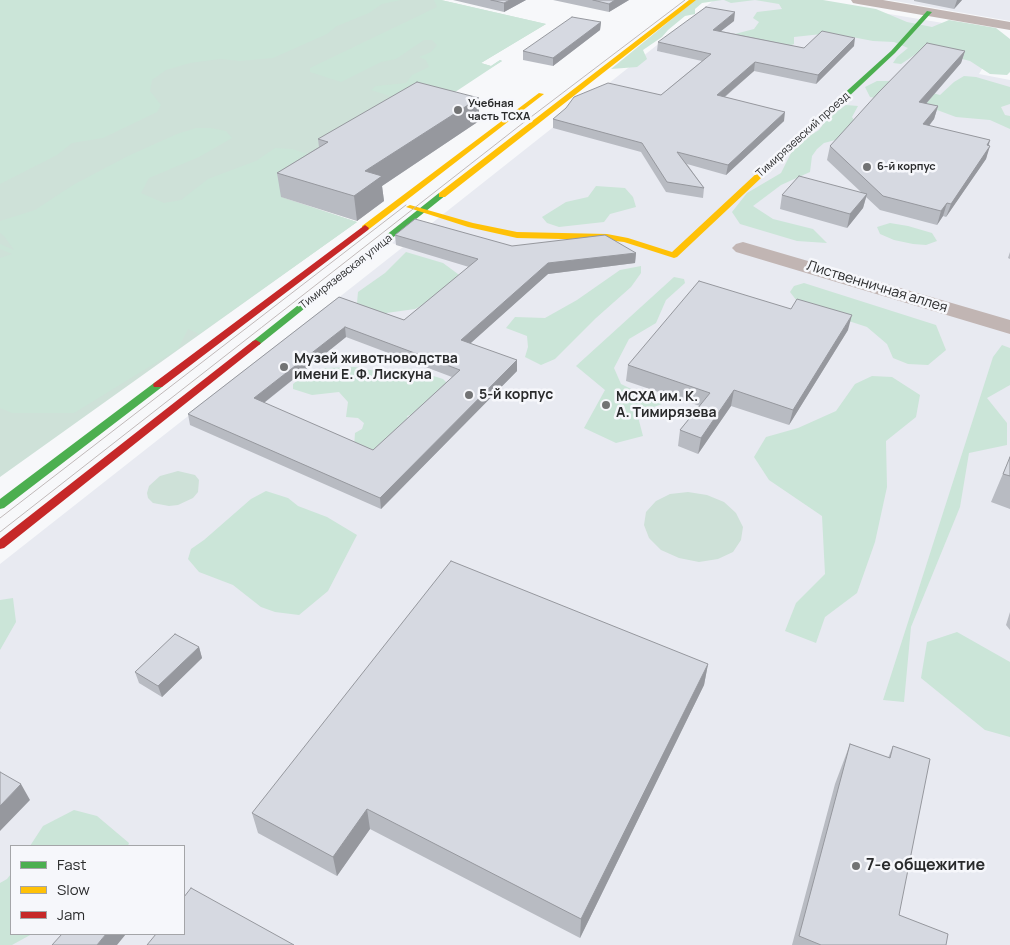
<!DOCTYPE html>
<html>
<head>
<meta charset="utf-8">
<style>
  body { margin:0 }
  #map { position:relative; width:1010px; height:945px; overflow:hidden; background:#f7f8fa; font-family:Manrope,sans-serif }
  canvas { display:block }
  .legend { position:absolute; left:10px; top:845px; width:175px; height:90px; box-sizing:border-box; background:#f6f7fb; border:1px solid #a4a5a8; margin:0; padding:6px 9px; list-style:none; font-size:15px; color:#2a2b2c }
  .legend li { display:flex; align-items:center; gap:10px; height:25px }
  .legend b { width:25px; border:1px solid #a4a5a8 }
</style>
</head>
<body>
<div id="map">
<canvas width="1010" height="945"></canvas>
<ul class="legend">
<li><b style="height:6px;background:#4caf50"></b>Fast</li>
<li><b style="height:6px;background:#ffc107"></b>Slow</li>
<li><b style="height:6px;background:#c62828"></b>Jam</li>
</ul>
</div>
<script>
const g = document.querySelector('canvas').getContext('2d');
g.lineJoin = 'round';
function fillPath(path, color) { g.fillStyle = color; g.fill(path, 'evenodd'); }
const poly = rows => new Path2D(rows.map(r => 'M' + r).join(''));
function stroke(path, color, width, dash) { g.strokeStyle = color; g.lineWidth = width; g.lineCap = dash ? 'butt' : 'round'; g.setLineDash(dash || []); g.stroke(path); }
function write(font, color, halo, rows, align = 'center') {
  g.font = font + ' Manrope,sans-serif'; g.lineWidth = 5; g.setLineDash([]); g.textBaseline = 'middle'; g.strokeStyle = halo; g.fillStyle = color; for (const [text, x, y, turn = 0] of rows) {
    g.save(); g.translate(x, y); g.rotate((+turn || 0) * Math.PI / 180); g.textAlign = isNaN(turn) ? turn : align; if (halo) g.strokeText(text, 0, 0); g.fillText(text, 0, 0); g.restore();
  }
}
const built = poly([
  [714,0,805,0,1003,33,979,74,1010,80,1010,945,0,945,0,564,403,247,389,242,422,231],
  [657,51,802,57,755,70],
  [11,846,184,846,184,934,11,934],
  [887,0,1010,0,1010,21,895,1]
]);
const green = poly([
  [0,0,441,0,546,24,481,63,491,66,500,60,502,61,282,197,357,222,0,477],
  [178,471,195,475,199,480,198,492,193,498,178,505,169,506,153,503,148,498,147,493,149,486,160,476],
  [688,492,707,495,724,502,736,513,743,527,741,540,733,552,718,559,699,562,679,558,661,550,649,538,644,525,646,512,656,501,670,494]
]);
const forest = poly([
  [0,0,401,0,382,4,369,13,337,26,327,34,273,58,240,61,221,59,190,63,166,70,152,80,150,91,161,105,157,112,103,138,72,143,57,155,0,184],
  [434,0,441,0,546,24,481,63,491,66,500,60,502,61,431,108,407,98,390,96,371,90,376,86,406,83,412,75,429,67,426,60,419,57,431,52,437,45,432,40,424,40,396,59,381,62,341,82,310,72,310,68,437,7],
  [695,0,722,0,702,3,695,9,695,14,685,16,668,30,662,37,643,50,647,59,637,67,611,69],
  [724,0,823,0,876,9,907,22,932,27,949,20,996,28,1010,39,1010,72,1007,75,990,74,970,61,931,51,916,54,901,64,893,63,897,57,908,48,894,42,873,41,831,33,794,37,794,44,789,46,731,35,754,29,759,22,753,18,757,12,782,9,779,4,755,0,731,3],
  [964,76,976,77,1010,87,1010,104,1001,107,1005,115,1010,116,1010,129,990,120,956,117,929,107,870,97,865,87,877,81,888,81,940,95,954,82],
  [846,105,858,106,852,117,856,123,843,138,824,143,817,149,812,156,810,172,781,185,753,206,773,219,813,229,827,243,797,241,740,224,732,212,747,193,781,173,791,153,803,140,819,130,827,119],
  [196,128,211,128,226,131,232,138,199,157,149,178,141,193,164,203,181,200,208,179,256,161,275,148,292,149,317,157,282,198,357,222,199,334,188,329,178,349,74,413,12,413,0,408,0,258,12,254,0,249,0,244,14,250,4,236,0,233,0,221,35,210,73,185,128,156,177,134],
  [596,186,625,188,633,197,636,207,610,214,604,222,559,227,547,223,542,217,566,202,588,197],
  [890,223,908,226,932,233,937,241,926,245,913,244,894,240,880,234,877,227],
  [406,252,443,263,462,277,442,294,415,309,379,314,357,303,358,292,385,273],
  [641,266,641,273,631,287,596,318,555,359,541,365,525,357,528,347,527,336,506,328,515,317,545,318,577,300,620,270],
  [674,277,684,279,685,283,666,300,656,323,629,339,614,368,621,384,662,404,637,413,643,436,616,443,584,428,605,390,576,366],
  [804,283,936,325,946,350,928,365,908,364,893,358,887,344,867,327,800,305,790,292,794,286],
  [1002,345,1010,348,1010,385,987,398,1007,423,1007,445,969,453,960,507,911,627,904,702,883,700,993,357],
  [355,367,381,372,408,368,443,379,448,384,420,413,407,416,410,423,381,448,367,452,354,447,355,433,362,429,364,423,358,418,346,417,348,402,339,392,312,395,293,389,293,384,304,375,326,368],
  [872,376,892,377,920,395,916,417,886,441,887,487,875,542,857,593,825,617,816,643,785,631,796,603,825,574,822,516,769,480,754,457,766,437,798,428,836,411,855,384],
  [266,491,288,498,298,506,327,517,357,535,328,591,299,615,275,612,261,607,233,585,199,572,188,559,191,549,204,540,251,499],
  [13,598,16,622,0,650,0,600],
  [957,632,1010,662,1010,737,985,730,921,678,927,642],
  [74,810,97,816,129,843,128,846,30,846,43,826],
  [11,874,11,934,32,934,12,945,0,945,0,883,7,879]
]);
const street = poly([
  [851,0,883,0,1010,22,1010,30,858,4,853,3,851,0],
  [743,242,1010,320,1010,334,736,252,732,248,736,244,743,242]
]);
const fast = poly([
  [927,11,932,12,895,53,793,149,787,149,787,145,891,51,927,11],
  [439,193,446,195,259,345,253,345,251,343,253,341,439,193],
  [158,382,163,385,162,387,4,508,0,509,0,499,154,383,158,382]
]);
const slow = poly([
  [689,0,696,0,445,197,439,197,439,193,689,0],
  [539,93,544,94,368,230,362,230,362,226,539,93],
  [787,145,794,147,677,257,674,258,624,242,607,240,517,238,468,227,406,207,410,205,473,223,517,232,607,234,628,238,672,252,787,145]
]);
const jam = poly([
  [365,225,369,228,368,230,162,387,154,387,153,385,154,383,365,225],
  [256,340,261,343,259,345,4,548,0,549,0,539,253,341,256,340]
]);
const tram = poly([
  [0,518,406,205],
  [0,532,523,123,685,0]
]);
const wall = poly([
  [453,0,526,0,504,12],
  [553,0,629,0,609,12],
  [914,0,962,0,954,9,914,1],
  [734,21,721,31,804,48,854,46,816,84,754,71,725,97,784,121,726,175,687,164,704,188,703,198,666,192,641,152,553,128,553,119,661,95,702,61,657,51,658,42],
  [601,22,600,30,553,66,523,60,523,51],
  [965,51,961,63,926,104,938,106,934,119,929,126,990,140,986,159,946,217,943,216,937,225,880,210,866,197,863,208,847,228,780,209,782,195,861,192,827,160,830,146],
  [479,98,479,121,382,186,384,201,357,221,281,197,277,173,319,147,318,139],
  [395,235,512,246,636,253,635,263,548,274,470,343,517,371,381,509,190,425,188,414,339,297,404,320,469,267,396,245],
  [346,337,452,377,373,450,264,403],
  [1010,252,1010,259,1008,258],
  [848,330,789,425,731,406,698,454,678,446,680,430,700,406,626,381,628,365],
  [1010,457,1010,509,991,502],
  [1010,612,1010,630,1006,625],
  [199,647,202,658,162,697,139,683,135,672],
  [708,664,704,685,580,938,370,829,337,876,258,833,252,813],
  [850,744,888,758,893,746,899,915,946,945,792,945,835,784]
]);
const shadedWall = poly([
  [510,0,526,0,504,12,504,3],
  [615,0,629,0,609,12,609,4],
  [957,0,962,0,954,9],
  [735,12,734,21,712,38,713,30],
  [601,22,600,30,553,66,553,58],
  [855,38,854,46,816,84,818,75],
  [965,51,961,63,916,115,919,102],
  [755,62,754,71,716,104,717,95],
  [479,98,479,121,382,186,384,201,357,221,354,196,365,171],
  [938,106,934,119,920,137,923,124],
  [785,112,784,121,726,175,728,165],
  [990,140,987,150,990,146,986,159,946,217,951,204],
  [867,194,863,208,847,228,850,214],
  [947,203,943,216,937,225,941,211],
  [636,253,635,263,548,274,462,351,461,340,548,263],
  [852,315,848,330,789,425,793,410],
  [345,327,346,337,256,409,254,398],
  [517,360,517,371,381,509,380,498],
  [734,390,731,406,698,454,701,438],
  [199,647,202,658,162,697,158,686],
  [708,664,704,685,580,938,581,919],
  [21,784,30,800,0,831,0,806],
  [367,809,370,829,337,876,333,857],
  [106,934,126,934,117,945,97,945]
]);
const building = poly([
  [491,0,510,0,504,3,491,0],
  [593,0,615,0,609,4,593,0],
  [706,7,735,12,713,30,804,48,822,31,855,38,818,75,755,62,717,95,785,112,728,165,677,152,704,188,667,182,642,143,553,119,566,108,574,97,608,83,661,95,711,54,658,42,706,7],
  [572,17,601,22,553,58,523,51,572,17],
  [927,43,965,51,919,102,938,106,923,124,990,140,987,145,990,146,951,204,947,203,941,211,883,196,830,146,878,93,927,43],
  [417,82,479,98,365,171,382,176,354,196,277,173,328,142,318,139,417,82],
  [799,176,867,194,850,214,782,195,799,176],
  [415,219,512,246,605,235,636,253,548,263,461,340,517,360,380,498,188,414,339,297,404,320,478,259,395,235,415,219],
  [345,327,460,370,373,450,254,398,345,327],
  [699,281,791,309,797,299,852,315,793,410,734,390,701,438,680,430,710,393,628,365,699,281],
  [1010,457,1010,476,1003,474,1010,457],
  [451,561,708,664,581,919,367,809,333,857,252,813,451,561],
  [175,634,199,647,158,686,135,672,175,634],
  [850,744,890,758,893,746,930,759,899,915,948,934,946,945,821,945,799,936,850,744],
  [0,772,21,784,0,806,0,772],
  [191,888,294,945,147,945,156,934,184,934,184,897,191,888],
  [62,934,106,934,97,945,52,945,62,934]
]);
const markers = [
  [458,110,5,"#727374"],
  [867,167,5,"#727374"],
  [284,367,5,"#727374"],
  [469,395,5,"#727374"],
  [606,405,5,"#727374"],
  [856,866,5,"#727374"]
];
const farPoinames = [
  ["Учебная",468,104],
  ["часть ТСХА",468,117],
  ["6-й корпус",877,167]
];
const farStreetnames = [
  ["Тимирязевский проезд",803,135,-42],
  ["Тимирязевская улица",346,272,-38]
];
const streetNames = [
  ["Лиственничная аллея",877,287,17]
];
const poiNames = [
  ["Музей животноводства",294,359],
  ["имени Е. Ф. Лискуна",294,375],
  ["5-й корпус",479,395],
  ["МСХА им. К.",616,397],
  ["А. Тимирязева",616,413]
];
const nearPoinames = [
  ["7-е общежитие",866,866]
];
fillPath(built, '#e8eaf1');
fillPath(green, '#cee1d8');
fillPath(forest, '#cbe5d8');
fillPath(street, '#c1b5b3');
fillPath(fast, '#4caf50');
fillPath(slow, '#ffc107');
fillPath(jam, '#c62828');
stroke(tram, '#c0b9b9', 1);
fillPath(wall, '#b8bbc2');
fillPath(shadedWall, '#96989e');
fillPath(building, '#d6d9e1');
stroke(building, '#96989e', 1);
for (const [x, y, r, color] of markers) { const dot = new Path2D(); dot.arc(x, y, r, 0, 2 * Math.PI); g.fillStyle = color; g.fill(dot); stroke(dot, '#f6f7fb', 2); }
write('bold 11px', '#2a2b2c', '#f6f7fb', farPoinames, 'left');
write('11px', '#2a2b2c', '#f6f7fb', farStreetnames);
write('14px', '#2a2b2c', '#f6f7fb', streetNames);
write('bold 14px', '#2a2b2c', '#f6f7fb', poiNames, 'left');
write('bold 16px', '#2a2b2c', '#f6f7fb', nearPoinames, 'left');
</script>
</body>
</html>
